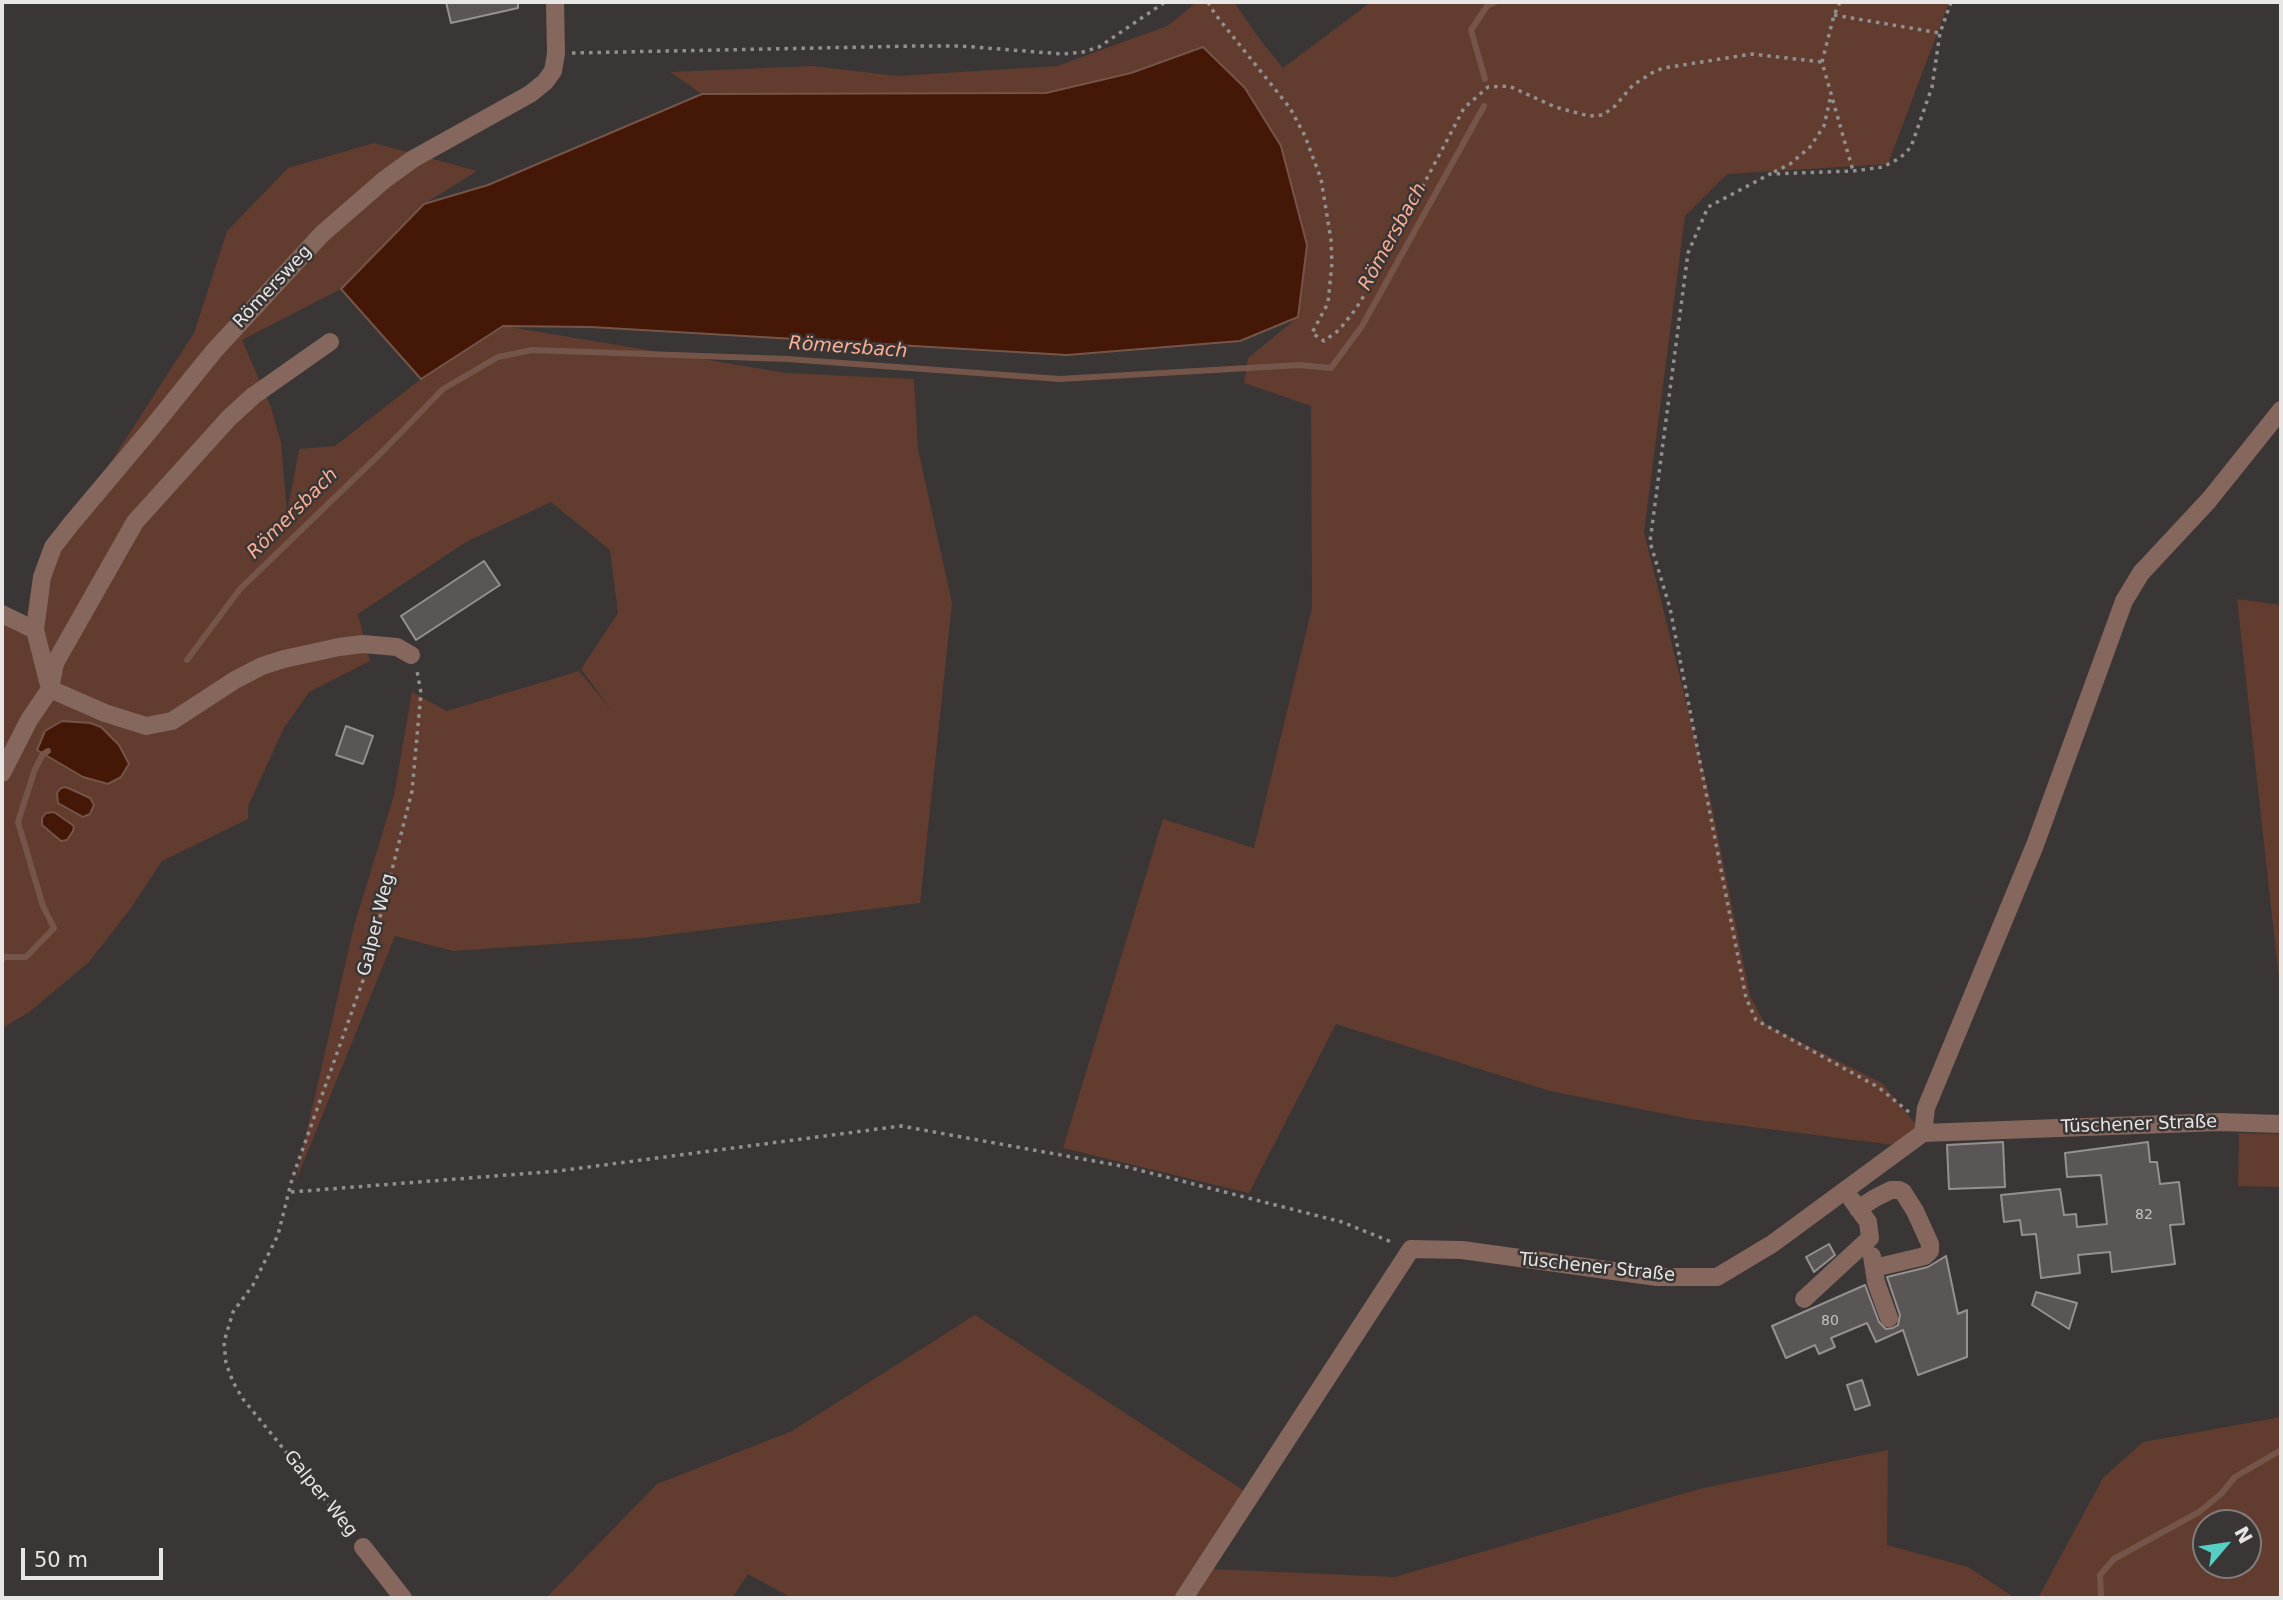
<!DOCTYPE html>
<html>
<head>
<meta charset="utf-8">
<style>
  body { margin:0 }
  #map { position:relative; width:2283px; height:1600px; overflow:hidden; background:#3a3635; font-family:"DejaVu Sans",sans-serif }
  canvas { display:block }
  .frame { position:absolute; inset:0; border:4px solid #e8e6e5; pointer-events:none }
  .north { position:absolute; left:2192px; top:1509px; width:70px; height:70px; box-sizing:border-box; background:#3a3635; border:2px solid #807c7b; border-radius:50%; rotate:61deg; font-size:19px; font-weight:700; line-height:28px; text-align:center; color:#e8e6e5 }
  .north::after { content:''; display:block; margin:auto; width:24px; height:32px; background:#55cec6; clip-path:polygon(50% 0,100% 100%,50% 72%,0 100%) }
  .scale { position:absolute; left:21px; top:1548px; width:142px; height:32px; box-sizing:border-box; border:4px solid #e8e6e5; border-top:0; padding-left:9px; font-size:21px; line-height:24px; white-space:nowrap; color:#e8e6e5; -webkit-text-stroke:5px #3a3635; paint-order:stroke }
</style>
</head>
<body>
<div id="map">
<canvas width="2283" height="1600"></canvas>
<div class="frame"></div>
<div class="north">N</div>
<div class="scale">50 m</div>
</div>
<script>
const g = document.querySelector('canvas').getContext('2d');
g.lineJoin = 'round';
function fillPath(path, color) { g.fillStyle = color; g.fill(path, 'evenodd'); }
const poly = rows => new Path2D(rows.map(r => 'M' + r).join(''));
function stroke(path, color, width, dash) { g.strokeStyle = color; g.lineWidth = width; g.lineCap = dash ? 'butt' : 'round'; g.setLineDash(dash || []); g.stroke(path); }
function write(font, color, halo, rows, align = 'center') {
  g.font = font + ' "DejaVu Sans",sans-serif'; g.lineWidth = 5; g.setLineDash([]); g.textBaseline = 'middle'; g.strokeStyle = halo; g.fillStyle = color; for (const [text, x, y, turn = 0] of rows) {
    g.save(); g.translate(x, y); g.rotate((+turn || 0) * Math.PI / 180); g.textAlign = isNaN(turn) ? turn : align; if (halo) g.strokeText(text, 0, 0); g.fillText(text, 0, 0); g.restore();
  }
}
const green = poly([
  [1197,2,1234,2,1261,41,1283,68,1371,2,1949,2,1888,164,1727,174,1685,216,1644,532,1711,802,1750,996,1765,1024,1882,1083,1923,1133,1894,1145,1690,1119,1550,1091,1336,1024,1249,1193,1063,1148,1163,819,1254,848,1312,608,1311,406,1244,383,1248,358,1298,317,1307,245,1245,88,1203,48,1131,73,1046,93,702,94,670,72,813,66,897,76,1057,66,1167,26],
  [374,143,477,171,424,204,341,289,242,340,271,407,281,443,287,514,299,449,335,446,421,379,503,326,786,373,914,379,918,449,952,603,920,903,641,938,453,951,395,936,295,1183,354,926,394,795,412,692,447,711,579,671,613,712,581,669,618,613,610,550,551,502,466,542,358,614,370,661,309,692,284,728,248,806,248,819,162,861,131,908,89,962,28,1013,2,1028,2,611,26,621,34,572,87,499,194,333,227,231,288,168],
  [2237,599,2281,605,2281,997],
  [2239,1133,2281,1134,2281,1187,2238,1186],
  [975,1315,1255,1498,1210,1569,1395,1577,1703,1488,1888,1450,1887,1545,1968,1567,2015,1598,792,1598,748,1574,732,1598,546,1598,657,1484,792,1431],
  [2281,1417,2281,1598,2038,1598,2103,1478,2143,1442],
  [2206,1523,2248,1523,2248,1565,2206,1565]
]);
const water = poly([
  [1203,47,1245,88,1281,146,1307,245,1298,317,1240,341,1067,355,591,327,503,326,421,379,341,289,424,204,488,185,702,94,1046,93,1131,73,1203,47],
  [62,721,90,723,101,727,119,745,129,764,121,777,108,784,83,777,37,750,45,731,62,721],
  [66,787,90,798,94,805,90,814,83,817,58,803,57,793,61,788,66,787],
  [54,812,74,826,73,831,67,840,61,841,42,825,42,818,46,813,54,812]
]);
const stream = poly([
  [1485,79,1471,30,1487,6,1495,2],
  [187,660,240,589,383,451,443,389,498,357,532,350,787,359,1060,379,1299,365,1331,368,1362,326,1484,106],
  [2,960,5,957,26,957,54,928,43,906,18,822,35,769,43,754,48,751],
  [2101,1598,2100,1575,2114,1559,2199,1512,2221,1494,2235,1477,2281,1450]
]);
const building = poly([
  [446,2,518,2,518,8,451,23,446,2],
  [484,561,500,585,416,640,401,616,484,561],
  [346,726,373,736,363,764,336,755,346,726],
  [2003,1142,2005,1187,1949,1189,1947,1145,2003,1142],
  [2148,1142,2150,1162,2157,1162,2160,1184,2179,1182,2184,1224,2170,1225,2175,1264,2112,1272,2110,1252,2078,1255,2080,1273,2041,1278,2036,1234,2022,1235,2020,1220,2004,1222,2001,1195,2060,1189,2064,1215,2076,1214,2077,1227,2107,1224,2101,1175,2067,1177,2065,1153,2148,1142],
  [1829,1244,1835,1255,1814,1272,1806,1257,1829,1244],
  [1946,1256,1958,1314,1967,1310,1967,1357,1918,1375,1903,1330,1876,1342,1867,1323,1831,1338,1835,1347,1819,1354,1815,1345,1786,1358,1772,1326,1865,1285,1879,1322,1886,1329,1893,1328,1898,1325,1900,1315,1887,1277,1928,1267,1946,1256],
  [2036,1292,2077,1303,2069,1329,2032,1305,2036,1292],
  [1862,1380,1870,1405,1855,1410,1847,1385,1862,1380]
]);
const path = poly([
  [1208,2,1215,14,1290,108,1305,136,1321,179,1331,240,1332,263,1328,303,1312,333,1324,341,1339,330,1355,310,1370,286,1464,108,1488,87,1509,86,1555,107,1589,116,1603,115,1615,106,1633,85,1655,71,1664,68,1752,54,1822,62],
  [1840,2,1834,15,1822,62,1853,171],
  [1834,15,1940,33],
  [572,53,915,46,961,46,1063,54,1083,52,1099,47,1165,2],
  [1774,172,1790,164,1810,147,1824,126,1831,95],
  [1909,1112,1878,1087,1756,1020,1746,998,1670,608,1650,542,1688,253,1708,207,1770,174,1853,171,1883,167,1900,158,1911,147,1932,87,1940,33,1951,2],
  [291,1192,558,1171,901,1126,1127,1167,1342,1222,1394,1243],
  [352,1533,243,1399,233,1382,226,1363,224,1342,233,1312,253,1285,278,1235,292,1179,366,972,412,791,421,693,417,671]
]);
const minor = poly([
  [2,614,35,630],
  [411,655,397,647,363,644,339,647,284,659,262,666,235,680,172,721,146,726,105,713,50,689,35,630,42,577,53,547,71,524,155,424,214,351,322,234,384,180,413,159,530,94,545,82,553,71,556,54,555,2],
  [2,773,29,720,50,689,55,663,135,522,229,418,253,396,330,342],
  [1923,1133,1926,1108,2035,845,2124,601,2141,573,2209,500,2281,410],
  [1858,1209,1875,1198,1891,1190,1899,1190,1903,1192,1915,1211,1930,1244,1930,1251,1925,1256,1874,1268],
  [1872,1256,1876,1282,1889,1318],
  [1804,1299,1870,1238,1868,1222,1852,1200],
  [363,1547,403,1598],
  [1184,1598,1411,1249,1462,1250,1657,1277,1717,1277,1772,1244,1923,1133,2220,1122,2281,1124]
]);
const numberNames = [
  ["82",2144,1215],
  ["80",1830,1321]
];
const streetNames = [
  ["Römersweg",273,287,-47],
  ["Galper Weg",377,925,-76],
  ["Tüschener Straße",2139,1125,-2],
  ["Tüschener Straße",1597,1268,6],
  ["Galper Weg",320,1494,51]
];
const waterNames = [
  ["Römersbach",1393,237,-61],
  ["Römersbach",848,348,4],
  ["Römersbach",293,514,-45]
];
fillPath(green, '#623c2f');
fillPath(water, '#441706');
stroke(water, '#755549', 2);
stroke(stream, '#755549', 6);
fillPath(building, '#5a5655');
stroke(building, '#959190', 2);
stroke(path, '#928f8e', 3.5, [3.5, 5]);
stroke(minor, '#85675d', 18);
write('14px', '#c4c2c1', null, numberNames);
write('18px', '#e8e6e5', '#3a3635', streetNames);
write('italic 19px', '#fcae94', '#3a3635', waterNames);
</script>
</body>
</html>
